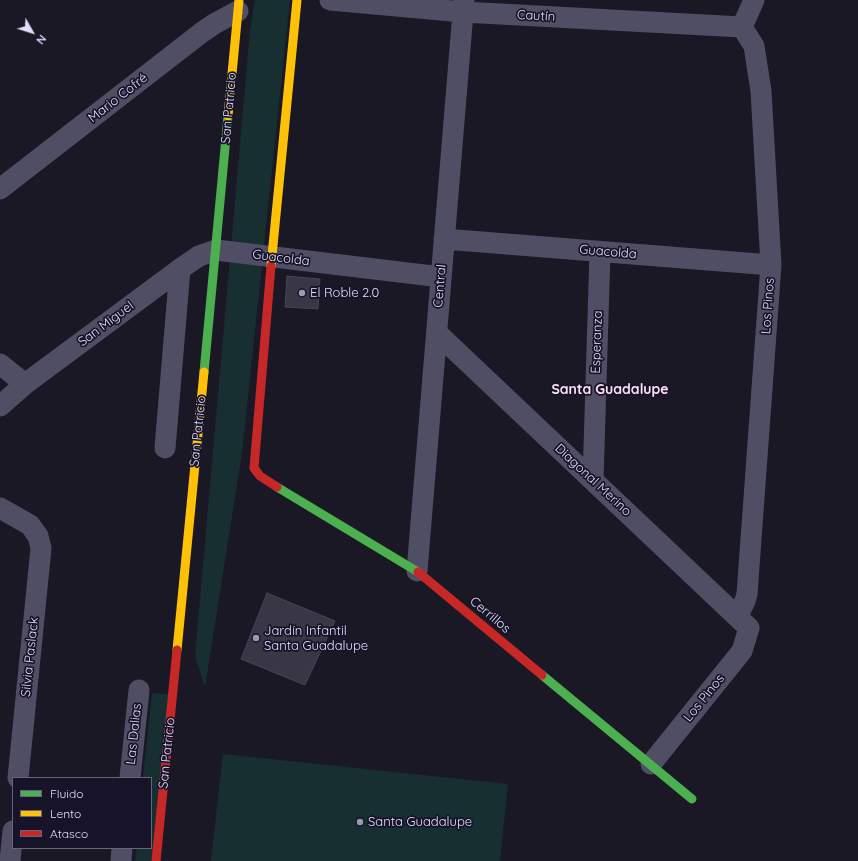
<!DOCTYPE html>
<html>
<head>
<meta charset="utf-8">
<style>
  body { margin:0 }
  #map { position:relative; width:858px; height:861px; overflow:hidden; background:#1a1824; font-family:Quicksand,sans-serif }
  canvas { display:block }
  .legend { position:absolute; left:12px; top:777px; width:140px; height:72px; box-sizing:border-box; background:#171329; border:1px solid #68647d; margin:0; padding:5px 7px; list-style:none; font-size:12px; color:#e2defc }
  .legend li { display:flex; align-items:center; gap:8px; height:20px }
  .legend b { width:20px; border:1px solid #68647d }
  .north { position:absolute; left:12px; top:12px; width:40px; height:40px; -webkit-text-stroke:3px #171329; paint-order:stroke; rotate:129deg; font-size:11px; font-weight:700; line-height:16px; text-align:center; color:#e2defc }
  .north::after { content:''; display:block; margin:auto; width:14px; height:18px; background:#e2defc; clip-path:polygon(50% 0,100% 100%,50% 72%,0 100%) }
</style>
</head>
<body>
<div id="map">
<canvas width="858" height="861"></canvas>
<ul class="legend">
<li><b style="height:5px;background:#4caf50"></b>Fluido</li>
<li><b style="height:5px;background:#ffc107"></b>Lento</li>
<li><b style="height:5px;background:#c62828"></b>Atasco</li>
</ul>
<div class="north">N</div>
</div>
<script>
const g = document.querySelector('canvas').getContext('2d');
g.lineJoin = 'round';
function fillPath(path, color) { g.fillStyle = color; g.fill(path, 'evenodd'); }
const poly = rows => new Path2D(rows.map(r => 'M' + r).join(''));
function stroke(path, color, width, dash) { g.strokeStyle = color; g.lineWidth = width; g.lineCap = dash ? 'butt' : 'round'; g.setLineDash(dash || []); g.stroke(path); }
function write(font, color, halo, rows, align = 'center') {
  g.font = font + ' Quicksand,sans-serif'; g.lineWidth = 3.5; g.setLineDash([]); g.textBaseline = 'middle'; g.strokeStyle = halo; g.fillStyle = color; for (const [text, x, y, turn = 0] of rows) {
    g.save(); g.translate(x, y); g.rotate((+turn || 0) * Math.PI / 180); g.textAlign = isNaN(turn) ? turn : align; if (halo) g.strokeText(text, 0, 0); g.fillText(text, 0, 0); g.restore();
  }
}
const green = poly([
  [255,0,290,0,242,453,205,687,195,656,250,30],
  [152,693,169,694,152,861,135,861,137,848,151,848,151,778,143,778],
  [223,754,508,784,500,861,211,861]
]);
const building = poly([
  [287,276,320,279,318,309,285,307,287,276],
  [267,593,335,621,305,685,241,659,267,593]
]);
const street = poly([
  [330,0,463,12,742,27],
  [742,27,754,0],
  [0,189,201,33,214,24,238,11],
  [444,239,771,265],
  [437,333,749,628,742,651,651,764],
  [0,364,25,384],
  [0,406,25,384,180,269,199,256,216,250,441,277],
  [165,448,180,269],
  [593,480,600,252],
  [0,508,30,525,38,536,41,548,18,778],
  [417,571,464,0],
  [737,617,745,601,747,594,771,265,761,91,754,46,742,27],
  [130,778,139,690],
  [10,861,13,831],
  [121,861,122,848]
]);
const fast = poly([
  [204,372,228,116],
  [277,487,418,572],
  [542,675,692,799]
]);
const slow = poly([
  [228,116,239,0],
  [271,266,297,0],
  [177,650,204,372]
]);
const jam = poly([
  [271,266,254,468,260,476,277,487],
  [418,572,542,675],
  [156,861,177,650]
]);
const markers = [
  [302,293,4,"#9c99b0"],
  [256,638,4,"#9c99b0"],
  [360,822,4,"#9c99b0"]
];
const streetNames = [
  ["Cautín",536,16,3],
  ["Mario Cofré",118,98,-38],
  ["San Patricio",229,108,-85],
  ["Guacolda",608,252,5],
  ["Guacolda",281,258,7],
  ["Central",440,286,-85],
  ["Los Pinos",768,306,-86],
  ["San Miguel",106,324,-37],
  ["Esperanza",597,342,-88],
  ["San Patricio",198,431,-84],
  ["Diagonal Merino",593,480,43],
  ["Cerrillos",490,615,40],
  ["Silvia Paslack",30,657,-84],
  ["Los Pinos",704,698,-51],
  ["Las Dalias",134,734,-84],
  ["San Patricio",167,753,-84]
];
const poiNames = [
  ["El Roble 2.0",310,293],
  ["Jardín Infantil",264,631],
  ["Santa Guadalupe",264,646],
  ["Santa Guadalupe",368,822]
];
const neighbourhoodNames = [
  ["Santa Guadalupe",610,390]
];
fillPath(green, '#172f30');
fillPath(building, '#393745');
stroke(building, '#474456', 1);
stroke(street, '#504e64', 21);
stroke(fast, '#4caf50', 9);
stroke(slow, '#ffc107', 9);
stroke(jam, '#c62828', 9);
for (const [x, y, r, color] of markers) { const dot = new Path2D(); dot.arc(x, y, r, 0, 2 * Math.PI); g.fillStyle = color; g.fill(dot); stroke(dot, '#171329', 1.5); }
write('13px', '#e2defc', '#171329', streetNames);
write('13px', '#e2defc', '#171329', poiNames, 'left');
write('bold 14px', '#fce0f2', '#171329', neighbourhoodNames);
</script>
</body>
</html>
